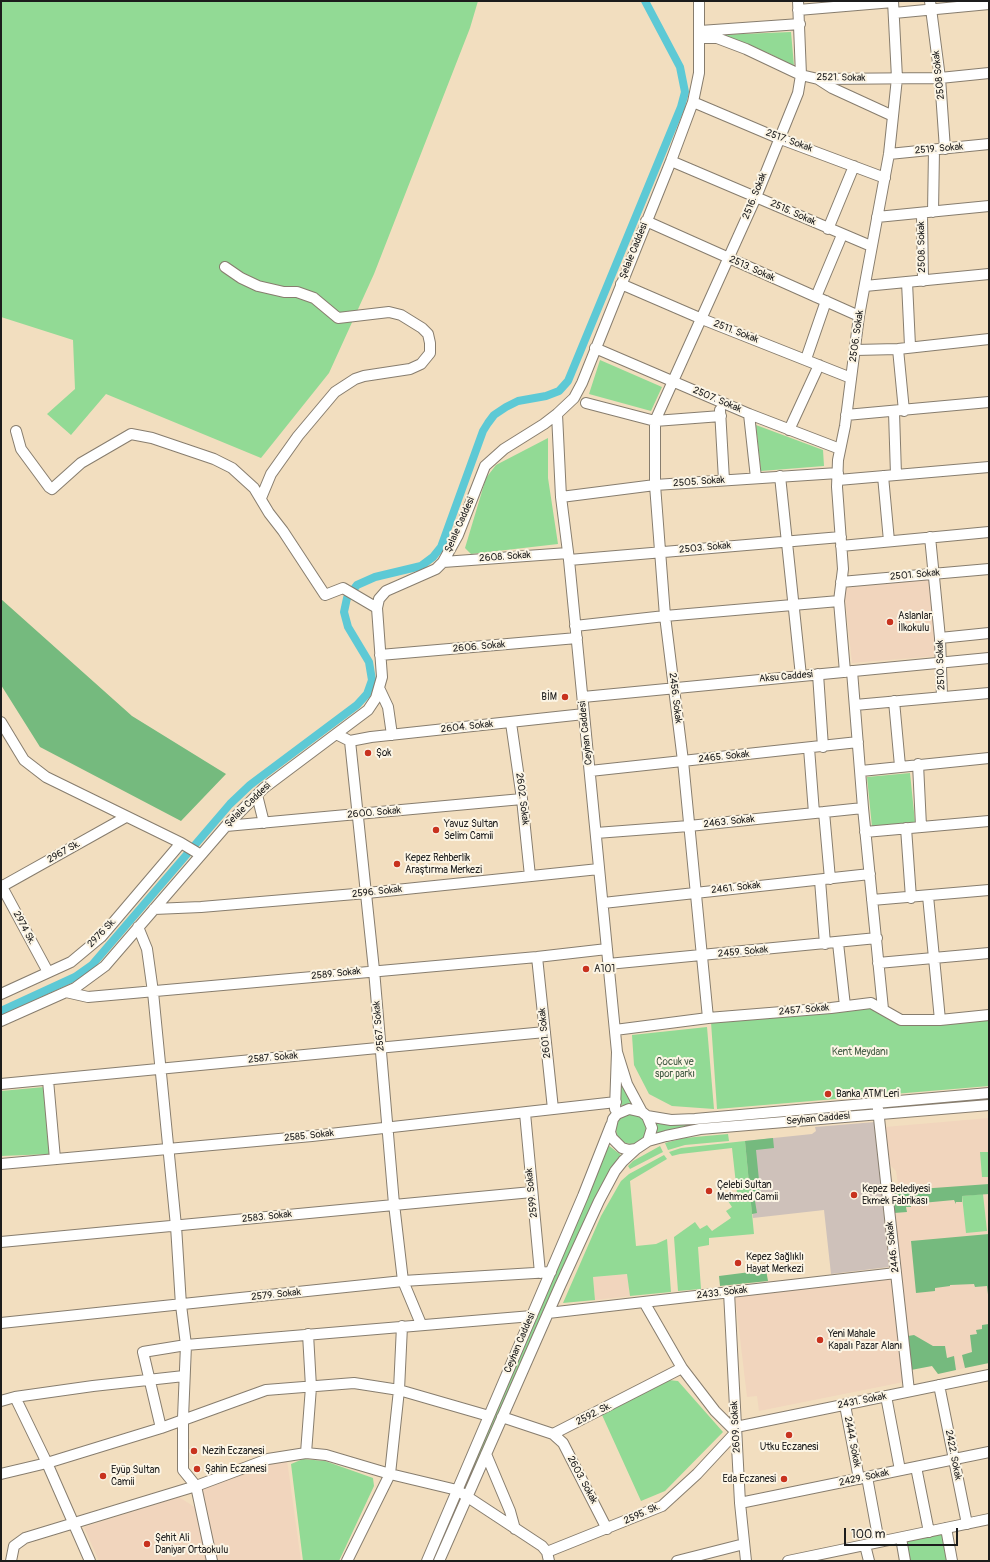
<!DOCTYPE html>
<html>
<head>
<meta charset="utf-8">
<style>
  body { margin:0 }
  #map { position:relative; width:990px; height:1562px; overflow:hidden; background:#f2debf; font-family:Pangolin,sans-serif }
  canvas { display:block }
  .frame { position:absolute; inset:0; border:2px solid #1c1c1c; pointer-events:none }
  .scale { position:absolute; left:844px; top:1528px; width:114px; height:18px; box-sizing:border-box; border:2px solid #1c1c1c; border-top:0; padding-left:5px; font-size:12px; line-height:14px; white-space:nowrap; color:#1c1c1c; -webkit-text-stroke:3px #fcf5e5; paint-order:stroke }
</style>
</head>
<body>
<div id="map">
<canvas width="990" height="1562"></canvas>
<div class="frame"></div>
<div class="scale">100 m</div>
</div>
<script>
const g = document.querySelector('canvas').getContext('2d');
g.lineJoin = 'round';
function fillPath(path, color) { g.fillStyle = color; g.fill(path, 'evenodd'); }
const poly = rows => new Path2D(rows.map(r => 'M' + r).join(''));
function stroke(path, color, width, dash) { g.strokeStyle = color; g.lineWidth = width; g.lineCap = dash ? 'butt' : 'round'; g.setLineDash(dash || []); g.stroke(path); }
function write(font, color, halo, rows, align = 'center') {
  g.font = font + ' Pangolin,sans-serif'; g.lineWidth = 4; g.setLineDash([]); g.textBaseline = 'middle'; g.strokeStyle = halo; g.fillStyle = color; for (const [text, x, y, turn = 0] of rows) {
    g.save(); g.translate(x, y); g.rotate((+turn || 0) * Math.PI / 180); g.textAlign = isNaN(turn) ? turn : align; if (halo) g.strokeText(text, 0, 0); g.fillText(text, 0, 0); g.restore();
  }
}
const built = poly([
  [929,578,937,656,852,663,844,588],
  [989,1118,989,1363,938,1374,932,1366,911,1370,892,1191,899,1190,896,1171,889,1164,885,1127],
  [628,1274,630,1296,595,1300,593,1277],
  [891,1277,904,1382,759,1411,757,1396,747,1397,735,1296],
  [287,1460,301,1561,216,1561,200,1490,269,1464],
  [179,1497,196,1508,207,1561,99,1561,84,1527]
]);
const industrial = poly([
  [875,1122,889,1267,831,1274,824,1210,753,1218,745,1141,812,1134,816,1131,815,1127]
]);
const green = poly([
  [1,1,478,1,470,28,374,274,329,373,261,458,106,394,71,435,47,414,75,389,73,340,1,317],
  [791,32,794,66,768,53,717,35],
  [600,360,662,387,651,411,589,394],
  [756,425,823,450,824,466,761,471],
  [548,438,548,478,558,544,471,554,465,548,486,478,496,465],
  [910,773,915,822,872,827,867,777],
  [871,1006,901,1025,989,1018,989,1086,717,1109,711,1022],
  [707,1027,714,1109,672,1106,649,1094,634,1065,632,1035],
  [618,1067,633,1103,631,1104,619,1106],
  [44,1087,51,1154,1,1156,1,1091],
  [989,1098,989,1100,883,1110,882,1107],
  [873,1108,873,1110,655,1134,656,1122],
  '616 1129a15 15 0 1 1 30 0a15 15 0 1 1-30 0Z',
  [728,1134,729,1141,685,1145,668,1150,665,1143,684,1138],
  [745,1141,754,1234,709,1238,709,1245,698,1247,701,1289,678,1291,674,1237,695,1222,700,1229,707,1225,712,1231,731,1218,726,1211,732,1207,728,1201,737,1193,732,1148,680,1154,672,1156,669,1152,681,1148],
  [608,1145,621,1155,621,1157,469,1483,466,1481,590,1192],
  [660,1146,663,1152,630,1169,628,1166,633,1161],
  [980,1152,989,1152,989,1177,982,1177],
  [664,1155,667,1159,630,1181,636,1246,656,1244,667,1239,671,1292,630,1296,627,1274,593,1277,595,1300,563,1303,601,1216,621,1181,629,1174],
  [983,1194,987,1231,966,1233,962,1196],
  [668,1380,678,1381,723,1432,665,1491,641,1501,602,1415],
  [303,1459,325,1461,373,1478,374,1486,339,1561,303,1561,291,1464],
  [459,1496,463,1498,436,1561,431,1561],
  [944,1531,950,1561,908,1561,903,1539]
]);
const forest = poly([
  [1,599,132,716,226,774,181,821,40,747,1,685],
  [773,1138,774,1148,756,1150,761,1200,755,1201,757,1213,752,1214,745,1141],
  [989,1184,989,1194,962,1196,962,1202,956,1202,956,1204,954,1200,911,1204,911,1207,906,1207,907,1212,894,1213,892,1191],
  [989,1234,989,1303,987,1286,975,1287,974,1284,950,1285,950,1286,935,1288,935,1291,916,1293,911,1241],
  [766,1270,768,1281,720,1286,719,1276],
  [989,1324,989,1363,965,1368,962,1355,972,1352,970,1335,977,1334,976,1330,982,1329,982,1325],
  [914,1335,933,1346,945,1346,947,1358,954,1356,956,1370,938,1374,932,1366,911,1370,908,1336]
]);
const canal = poly([
  [1,1011,75,977,92,965,230,804,250,785,357,705,367,694,372,680,369,662,348,627,344,612,347,598,357,585,375,577,421,566,433,557,441,547,483,431,488,423,494,415,506,407,518,401,546,396,559,391,568,381,681,107,685,92,680,67,645,1]
]);
const minor = poly([
  [930,1,940,78,945,149],
  [798,10,893,2],
  [894,13,989,4],
  [700,31,800,24],
  [700,38,717,38,746,49,801,75,818,79,940,78,989,73],
  [818,79,832,88,893,116],
  [693,102,778,138,885,178],
  [889,154,989,144],
  [671,161,871,246],
  [933,212,934,150],
  [922,214,923,281],
  [877,217,989,206],
  [646,221,859,316],
  [828,229,854,166],
  [225,267,241,278,258,286,284,292,297,292,314,298,338,318,389,312,401,315,422,328,428,334,430,343,430,353,421,364,410,369,364,376,355,379,335,392,298,436,271,474,261,498],
  [907,282,910,346],
  [621,284,702,319,851,378],
  [865,286,989,274],
  [816,297,842,235],
  [595,348,749,414,840,449],
  [898,349,904,411],
  [855,350,898,349,989,339],
  [806,359,826,301],
  [586,403,655,421,721,416],
  [720,410,724,480],
  [894,412,896,475],
  [557,414,561,497,569,560,617,1052],
  [749,414,756,478],
  [846,415,989,402],
  [789,430,819,365],
  [16,431,21,449,49,487,52,489,81,463,131,434,152,438,214,459,232,468,254,488,269,513,283,531,325,595,343,588,377,608],
  [780,476,801,676],
  [883,476,889,541],
  [838,480,989,467],
  [561,497,655,485,838,473],
  [930,537,940,638,942,697],
  [841,546,989,532],
  [569,560,841,537],
  [443,562,568,553],
  [841,582,989,569],
  [575,626,665,616,839,601],
  [940,638,989,633],
  [380,655,577,638],
  [852,671,863,808,883,1009],
  [845,672,839,601,843,569,837,487,838,460,845,426,859,316,889,154,897,78,893,1],
  [818,674,823,747],
  [380,690,388,707,392,735],
  [583,697,989,658],
  [894,701,900,766],
  [855,705,989,693],
  [1,722,24,760,46,777,181,843,201,855],
  [511,723,522,799,530,876],
  [336,734,350,741,374,970,394,1204,403,1281,421,1324],
  [350,741,371,737,584,714],
  [809,748,814,813],
  [918,764,921,826],
  [590,771,858,742],
  [861,771,989,758],
  [257,795,264,823],
  [824,812,830,879],
  [226,826,522,799],
  [906,828,911,898],
  [865,832,989,821],
  [596,833,689,826,863,808],
  [820,880,825,944],
  [1,885,48,972],
  [1,887,126,817],
  [928,896,940,1020],
  [872,900,989,890],
  [603,903,870,874],
  [154,909,201,907,367,893,599,869],
  [138,927,147,949,153,992,176,1226,181,1305,186,1345,183,1418,183,1470,196,1486,212,1561],
  [838,943,845,1006],
  [537,957,553,1109],
  [878,963,989,953],
  [608,964,877,938],
  [66,992,88,997,537,957,607,949],
  [1,994,71,962,101,937,181,843],
  [708,1018,683,761,665,616,655,485,655,421,756,197,798,93,801,75,798,1],
  [1,1021,75,988,105,966,226,826,264,788,368,710,376,698,382,677,377,608,379,599,386,591,436,569,443,562,458,535,485,466,504,449,544,424,557,414,574,398,582,383,671,161,693,102,699,73,699,1],
  [615,1030,708,1018,831,1008,871,1003,901,1020,940,1020,989,1015],
  [48,1080,55,1159],
  [1,1084,545,1032],
  [615,1109,617,1052,627,1084,642,1112],
  [878,1109,909,1391],
  [525,1113,540,1273],
  [647,1116,671,1120,695,1119,989,1093],
  [648,1141,652,1128,647,1116,642,1112,629,1109,617,1114,613,1119,610,1132,612,1138,622,1148,629,1150,636,1149,648,1141,666,1136,700,1129,989,1105],
  [1,1164,312,1136,616,1102],
  [1,1242,532,1192],
  [729,1292,740,1503,746,1561],
  [548,1313,896,1273],
  [1,1323,403,1281,551,1272],
  [939,1385,967,1524],
  [886,1396,900,1470],
  [15,1397,47,1463,90,1561],
  [1,1401,15,1397,93,1386,184,1376],
  [845,1405,859,1479],
  [502,1417,553,1434,563,1443,607,1529],
  [736,1427,989,1375],
  [161,1428,143,1352,186,1345,532,1316],
  [553,1434,682,1368],
  [306,1453,311,1387,308,1334],
  [486,1454,510,1511,515,1529],
  [916,1467,929,1532],
  [1,1474,47,1463,161,1428,266,1390,354,1383,399,1390,489,1416],
  [867,1477,879,1542],
  [740,1503,989,1452],
  [946,1528,952,1561],
  [901,1538,905,1561],
  [865,1545,869,1561],
  [547,1552,662,1506,697,1474,736,1432,715,1411,682,1368,644,1302],
  [11,1561,14,1546,25,1538,196,1486,268,1459,306,1453,326,1455,390,1474,457,1490,542,1546,547,1552,549,1561],
  [347,1561,390,1474,399,1390,402,1326],
  [427,1561,583,1196,611,1125],
  [439,1561,560,1286,599,1201,615,1171,623,1161,636,1149],
  [677,1561,744,1544],
  [788,1561,989,1519]
]);
const markers = [
  [890,622,4,"#c8321e"],
  [565,697,4,"#c8321e"],
  [368,753,4,"#c8321e"],
  [436,830,4,"#c8321e"],
  [397,864,4,"#c8321e"],
  [586,969,4,"#c8321e"],
  [828,1094,4,"#c8321e"],
  [709,1191,4,"#c8321e"],
  [854,1195,4,"#c8321e"],
  [738,1263,4,"#c8321e"],
  [820,1340,4,"#c8321e"],
  [789,1435,4,"#c8321e"],
  [194,1451,4,"#c8321e"],
  [197,1469,4,"#c8321e"],
  [103,1476,4,"#c8321e"],
  [784,1479,4,"#c8321e"],
  [147,1544,4,"#c8321e"]
];
const streetNames = [
  ["2508 Sokak",939,75,-96],
  ["2521. Sokak",841,78,1],
  ["2517. Sokak",789,141,20],
  ["2519. Sokak",939,149,-5],
  ["2516. Sokak",755,196,-68],
  ["2515. Sokak",793,213,24],
  ["2508. Sokak",922,247,-91],
  ["Şelale Caddesi",634,251,-68],
  ["2513. Sokak",752,269,24],
  ["2511. Sokak",736,332,21],
  ["2506. Sokak",857,336,-82],
  ["2507. Sokak",717,400,23],
  ["2505. Sokak",699,482,-4],
  ["Şelale Caddesi",460,525,-66],
  ["2503. Sokak",705,548,-5],
  ["2608. Sokak",505,557,-4],
  ["2501. Sokak",915,575,-5],
  ["2606. Sokak",479,647,-5],
  ["2510. Sokak",941,665,-92],
  ["Aksu Caddesi",786,677,-5],
  ["2456. Sokak",675,698,83],
  ["2604. Sokak",467,727,-6],
  ["Ceyhan Caddesi",586,733,-96],
  ["2465. Sokak",724,757,-6],
  ["2602. Sokak",522,799,83],
  ["Şelale Caddesi",248,805,-44],
  ["2600. Sokak",374,813,-5],
  ["2463. Sokak",729,822,-6],
  ["2967 Sk.",64,852,-29],
  ["2461. Sokak",736,888,-6],
  ["2596. Sokak",377,892,-6],
  ["2974 Sk.",24,928,62],
  ["2976 Sk.",102,933,-46],
  ["2459. Sokak",743,952,-5],
  ["2589. Sokak",336,974,-6],
  ["2457. Sokak",804,1010,-5],
  ["2567. Sokak",379,1026,-95],
  ["2601. Sokak",545,1033,-96],
  ["2587. Sokak",273,1058,-5],
  ["Seyhan Caddesi",818,1119,-5],
  ["2585. Sokak",309,1136,-6],
  ["2599. Sokak",532,1193,-96],
  ["2583. Sokak",267,1217,-6],
  ["2446. Sokak",893,1247,-97],
  ["2433. Sokak",722,1293,-7],
  ["2579. Sokak",276,1295,-6],
  ["Ceyhan Caddesi",520,1343,-67],
  ["2431. Sokak",862,1401,-11],
  ["2592. Sk.",594,1414,-27],
  ["2609. Sokak",736,1427,-93],
  ["2444. Sokak",852,1442,79],
  ["2422. Sokak",953,1455,79],
  ["2429. Sokak",864,1478,-12],
  ["2603. Sokak",582,1480,62],
  ["2595. Sk.",642,1514,-24]
];
const poiNames = [
  ["Aslanlar",898,616],
  ["İlkokulu",898,628],
  ["BİM",557,697,"right"],
  ["Şok",376,753],
  ["Yavuz Sultan",444,824],
  ["Selim Camii",444,836],
  ["Kepez Rehberlik",405,858],
  ["Araştırma Merkezi",405,870],
  ["A101",594,969],
  ["Banka ATM'Leri",836,1094],
  ["Çelebi Sultan",717,1185],
  ["Mehmed Camii",717,1197],
  ["Kepez Belediyesi",862,1189],
  ["Ekmek Fabrikası",862,1201],
  ["Kepez Sağlıklı",746,1257],
  ["Hayat Merkezi",746,1269],
  ["Yeni Mahale",828,1334],
  ["Kapalı Pazar Alanı",828,1346],
  ["Utku Eczanesi",789,1447,"center"],
  ["Nezih Eczanesi",202,1451],
  ["Şahin Eczanesi",205,1469],
  ["Eyüp Sultan",111,1470],
  ["Camii",111,1482],
  ["Eda Eczanesi",776,1479,"right"],
  ["Şehit Ali",155,1538],
  ["Daniyar Ortaokulu",155,1550]
];
const parkNames = [
  ["Kent Meydanı",860,1052],
  ["Çocuk ve",675,1062],
  ["spor parkı",675,1074]
];
fillPath(built, '#f1d5bd');
fillPath(industrial, '#cec1ba');
fillPath(green, '#92da95');
fillPath(forest, '#75ba7e');
stroke(canal, '#5dc9d5', 8);
stroke(minor, '#877d6e', 12);
stroke(minor, '#fff', 10);
for (const [x, y, r, color] of markers) { const dot = new Path2D(); dot.arc(x, y, r, 0, 2 * Math.PI); g.fillStyle = color; g.fill(dot); stroke(dot, '#fcf5e5', 1.5); }
write('10px', '#1c1c1c', '#fcf5e5', streetNames);
write('10px', '#1c1c1c', '#fcf5e5', poiNames, 'left');
write('10px', '#455e46', '#fcf5e5', parkNames);
</script>
</body>
</html>
